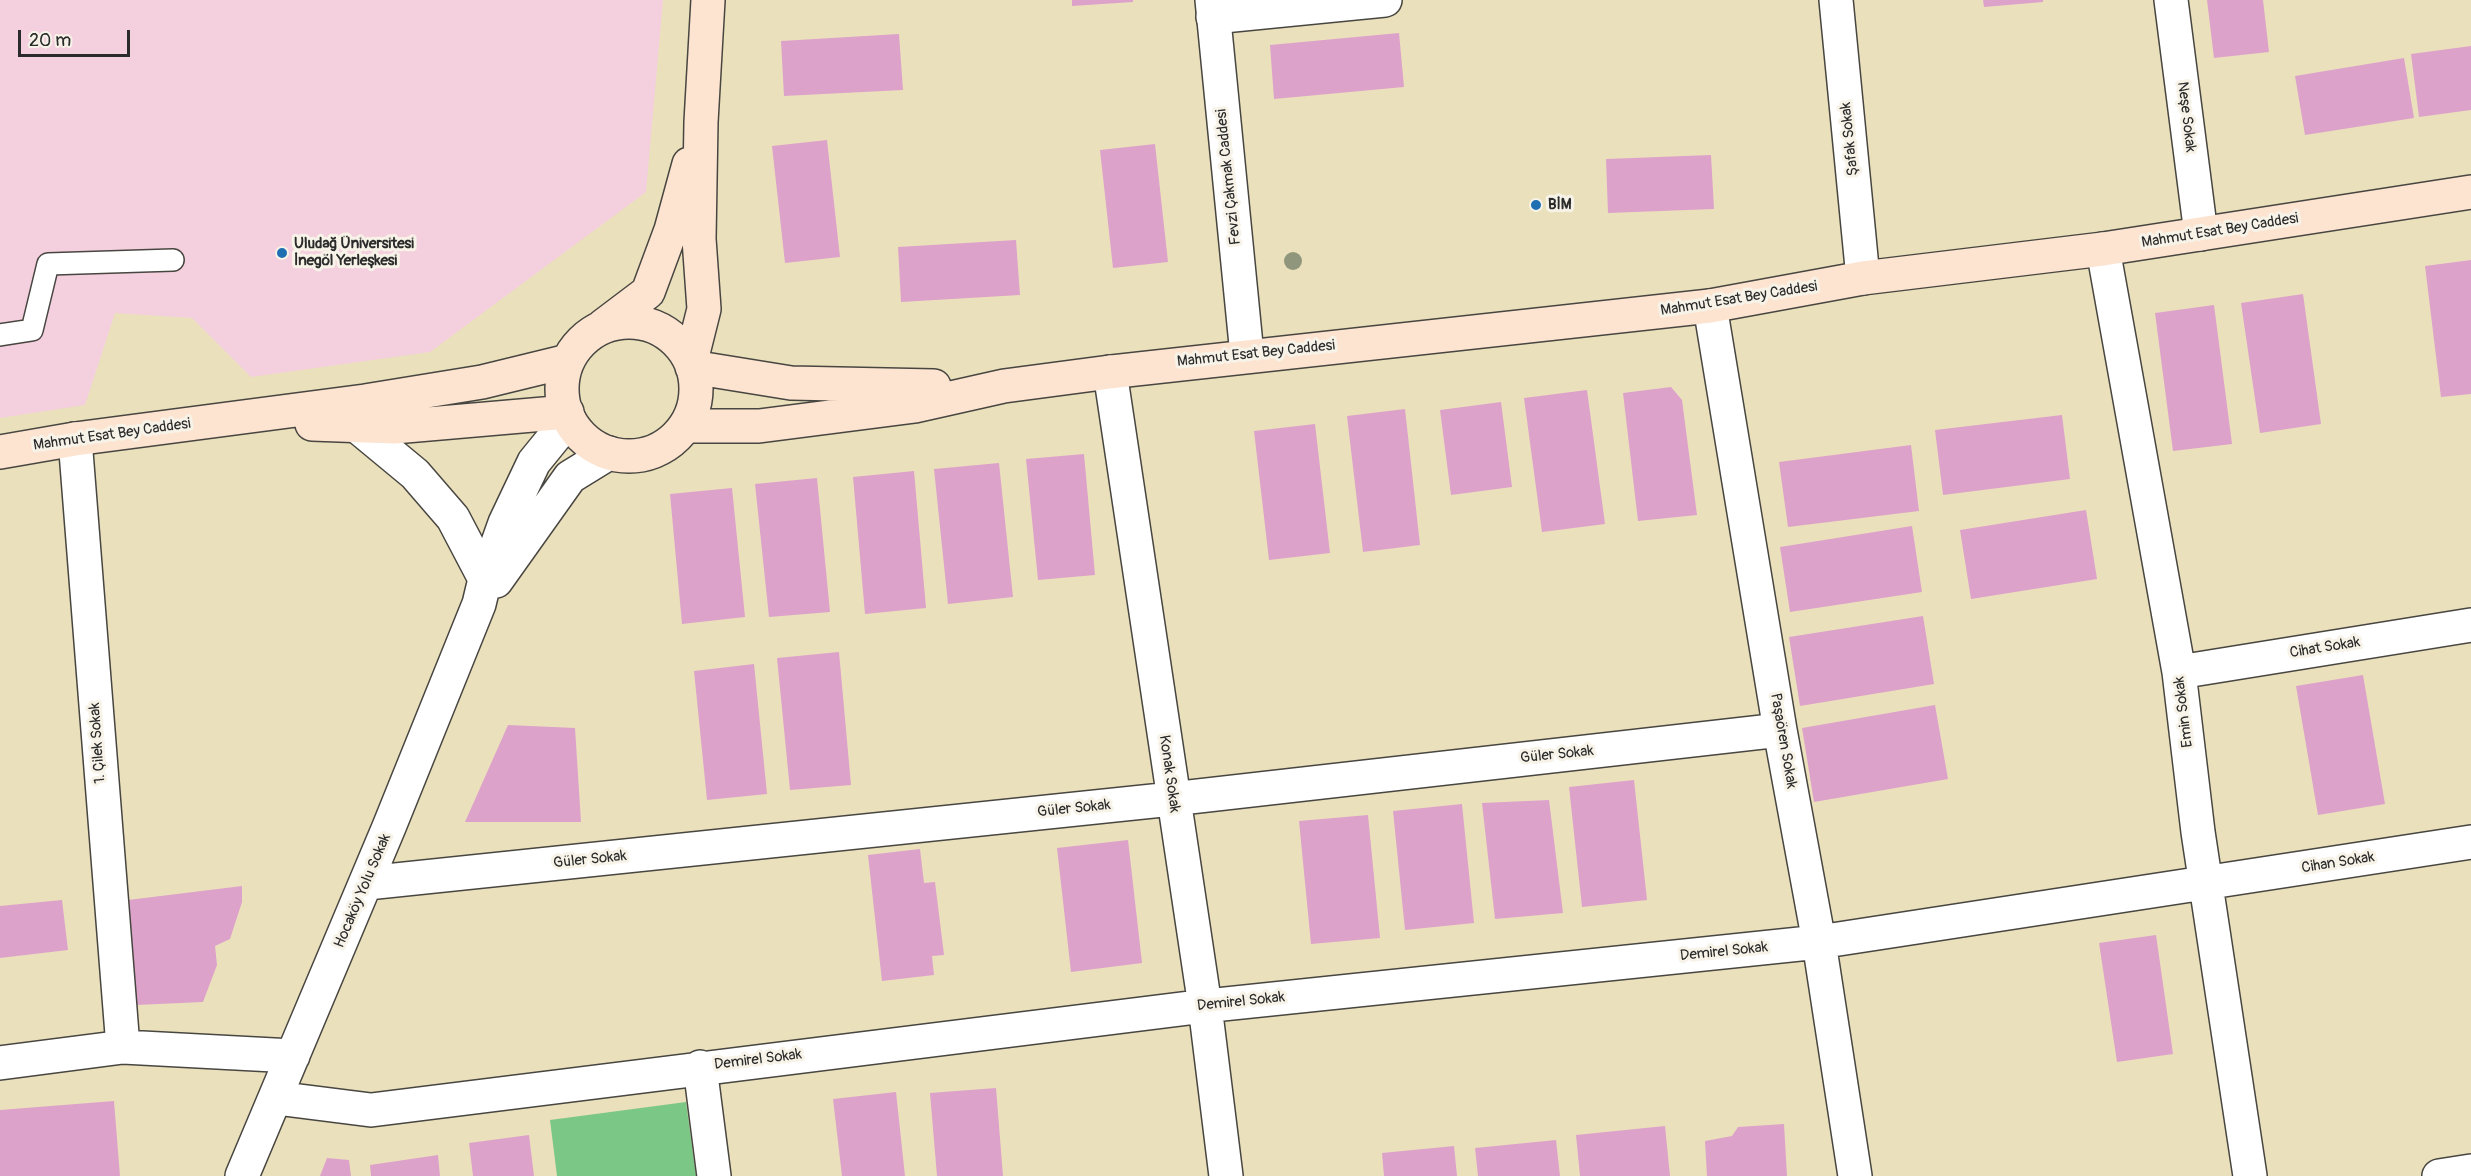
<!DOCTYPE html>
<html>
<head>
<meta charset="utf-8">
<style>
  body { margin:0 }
  #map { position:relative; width:2471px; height:1176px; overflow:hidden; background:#ebe0bc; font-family:Pangolin,sans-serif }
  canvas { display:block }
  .scale { position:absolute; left:18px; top:30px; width:112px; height:27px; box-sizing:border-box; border:3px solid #2b2b2b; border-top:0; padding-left:8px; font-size:18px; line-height:21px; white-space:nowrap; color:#2b2b2b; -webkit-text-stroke:4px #f7f3e8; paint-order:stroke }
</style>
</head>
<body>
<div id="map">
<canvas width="2471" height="1176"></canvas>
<div class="scale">20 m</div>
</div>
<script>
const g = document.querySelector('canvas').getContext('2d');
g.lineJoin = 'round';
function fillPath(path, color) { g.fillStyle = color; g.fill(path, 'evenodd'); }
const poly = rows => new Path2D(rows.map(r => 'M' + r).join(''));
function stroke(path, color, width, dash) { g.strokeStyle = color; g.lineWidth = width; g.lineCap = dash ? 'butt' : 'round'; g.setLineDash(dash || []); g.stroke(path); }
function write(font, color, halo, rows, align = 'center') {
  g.font = font + ' Pangolin,sans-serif'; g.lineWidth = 6; g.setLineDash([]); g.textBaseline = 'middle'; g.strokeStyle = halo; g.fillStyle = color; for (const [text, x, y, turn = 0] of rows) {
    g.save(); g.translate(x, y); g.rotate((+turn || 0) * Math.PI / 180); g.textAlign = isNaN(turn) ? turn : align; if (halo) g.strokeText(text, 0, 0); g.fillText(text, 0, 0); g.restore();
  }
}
const built = poly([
  [0,0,663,0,646,192,430,352,251,377,192,318,115,313,85,405,0,418]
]);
const green = poly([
  [686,1102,696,1176,557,1176,550,1120]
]);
const building = poly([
  [1072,0,1133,0,1133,2,1072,6],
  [1983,0,2043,0,2043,2,1984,7],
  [2207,0,2263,0,2269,52,2214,58],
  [1399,33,1404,87,1274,99,1270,45],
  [899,34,903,90,784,96,781,41],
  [2471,46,2471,110,2419,117,2411,54],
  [2404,58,2414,118,2305,135,2295,76],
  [827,140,840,257,785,263,772,146],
  [1155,144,1168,262,1113,268,1100,150],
  [1711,155,1714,209,1608,213,1606,159],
  [1016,240,1020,295,901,302,898,247],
  [2471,260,2471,394,2441,397,2425,266],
  [2303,294,2321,424,2260,433,2241,303],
  [2214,305,2232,444,2173,451,2155,313],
  [1671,387,1682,400,1697,515,1638,521,1623,393],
  [1587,390,1605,524,1542,532,1524,398],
  [1501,402,1512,487,1451,495,1440,410],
  [1405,409,1420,545,1363,552,1347,416],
  [2062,415,2070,479,1943,495,1935,430],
  [1315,424,1330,553,1269,560,1254,431],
  [1911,445,1919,511,1788,527,1779,462],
  [1084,454,1095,575,1038,580,1026,459],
  [999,463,1013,597,948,604,934,469],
  [914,471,926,608,865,614,853,477],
  [817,478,830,612,769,617,755,484],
  [732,488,745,617,682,624,670,494],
  [2086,510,2097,579,1971,599,1960,530],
  [1912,526,1922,592,1790,612,1780,547],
  [1923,616,1934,684,1800,706,1789,637],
  [839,652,851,785,790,790,777,658],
  [754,664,767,794,707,800,694,671],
  [2363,675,2385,804,2318,815,2296,686],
  [1935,705,1948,779,1814,802,1802,728],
  [508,725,575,728,581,822,465,822],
  [1634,780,1647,900,1582,907,1569,787],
  [1549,800,1563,913,1495,919,1482,803],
  [1462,804,1474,923,1405,930,1393,811],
  [1368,815,1380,938,1311,944,1299,821],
  [1128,840,1142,963,1071,972,1057,848],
  [920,849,924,883,935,882,944,955,932,956,934,975,882,981,868,855],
  [242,886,242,902,230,939,215,946,217,965,203,1002,136,1005,128,900],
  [62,900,68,950,0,958,0,906],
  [2156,935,2173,1054,2117,1062,2099,943],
  [996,1088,1003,1176,937,1176,930,1093],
  [896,1092,905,1176,842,1176,833,1099],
  [114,1101,120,1176,0,1176,0,1110],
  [1784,1124,1787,1176,1707,1176,1705,1141,1732,1136,1738,1127],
  [1665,1126,1670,1176,1580,1176,1576,1135],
  [529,1135,534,1176,473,1176,469,1143],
  [1556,1140,1560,1176,1478,1176,1475,1148],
  [1454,1146,1457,1176,1384,1176,1382,1153],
  [438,1155,440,1176,371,1176,370,1165],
  [327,1158,349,1160,351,1176,320,1176]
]);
const service = poly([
  [0,335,32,330,48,264,173,260]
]);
const minor = poly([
  [1836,0,1863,278],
  [2171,0,2201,234],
  [1213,17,1385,0],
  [2103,249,2179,672,2198,832,2250,1176],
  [1710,306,1780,730,1819,942,1855,1176],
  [1110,372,1205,1006,1226,1176],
  [357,426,415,474,453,518,485,579],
  [75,439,123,1047],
  [496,581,570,477,609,453],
  [2179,672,2471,625],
  [367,883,1172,799,1780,730],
  [0,1063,123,1047,293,1056],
  [700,1067,714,1176],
  [276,1098,371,1110,1205,1006,1819,942,2471,842],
  [242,1176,389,827,479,604,485,579,505,523,534,462,569,419],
  [2439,1176,2471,1171]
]);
const tertiary = poly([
  [1212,0,1247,355]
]);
const secondary = poly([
  '562 389a67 67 0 1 1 134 0a67 67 0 1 1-134 0Z',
  [603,326,648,292,671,230,689,164],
  [691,361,704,309,699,239,701,122,708,0],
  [692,367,791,383,934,386],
  [312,424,394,427,567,412],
  [685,426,759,426,915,406,1004,386,1110,372,1710,306,1863,278,2103,249,2471,192],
  [0,452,75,439,365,401,482,382,568,361]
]);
const trees = [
  [1293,261]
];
const markers = [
  [1536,205,6,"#1f6fb2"],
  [282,253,6,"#1f6fb2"]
];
const streetNames = [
  ["Neşe Sokak",2186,117,83],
  ["Şafak Sokak",1850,139,-96],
  ["Fevzi Çakmak Caddesi",1229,177,-96],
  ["Mahmut Esat Bey Caddesi",2220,231,-9],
  ["Mahmut Esat Bey Caddesi",1739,299,-9],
  ["Mahmut Esat Bey Caddesi",1256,354,-6],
  ["Mahmut Esat Bey Caddesi",112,435,-8],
  ["Cihat Sokak",2325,648,-9],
  ["Emin Sokak",2184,712,-97],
  ["Paşaören Sokak",1783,741,80],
  ["1. Çilek Sokak",98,743,-94],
  ["Güler Sokak",1557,755,-6],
  ["Konak Sokak",1169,774,82],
  ["Güler Sokak",1074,809,-6],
  ["Güler Sokak",590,860,-6],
  ["Cihan Sokak",2338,863,-9],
  ["Hocaköy Yolu Sokak",363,891,-67],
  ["Demirel Sokak",1724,952,-6],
  ["Demirel Sokak",1241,1002,-6],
  ["Demirel Sokak",758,1060,-7]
];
const poiNames = [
  ["BİM",1548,205],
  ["Uludağ Üniversitesi",294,244],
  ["İnegöl Yerleşkesi",294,261]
];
fillPath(built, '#f4cfde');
fillPath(green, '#7bc785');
fillPath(building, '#dda2ca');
stroke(service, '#484641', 24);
stroke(minor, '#484641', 36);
stroke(tertiary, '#484641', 36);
stroke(secondary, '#484641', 36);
stroke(service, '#fff', 21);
stroke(minor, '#fff', 33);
stroke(tertiary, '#fff', 33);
stroke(secondary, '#fde4d1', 33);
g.fillStyle = '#8f967b';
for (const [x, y] of trees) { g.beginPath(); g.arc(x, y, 9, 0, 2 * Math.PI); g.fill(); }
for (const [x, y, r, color] of markers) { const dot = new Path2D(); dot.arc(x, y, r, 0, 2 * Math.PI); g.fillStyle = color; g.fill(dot); stroke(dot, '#f7f3e8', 2); }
write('15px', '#2b2b2b', '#f7f3e8', streetNames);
write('bold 15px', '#2b2b2b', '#f7f3e8', poiNames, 'left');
</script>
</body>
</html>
